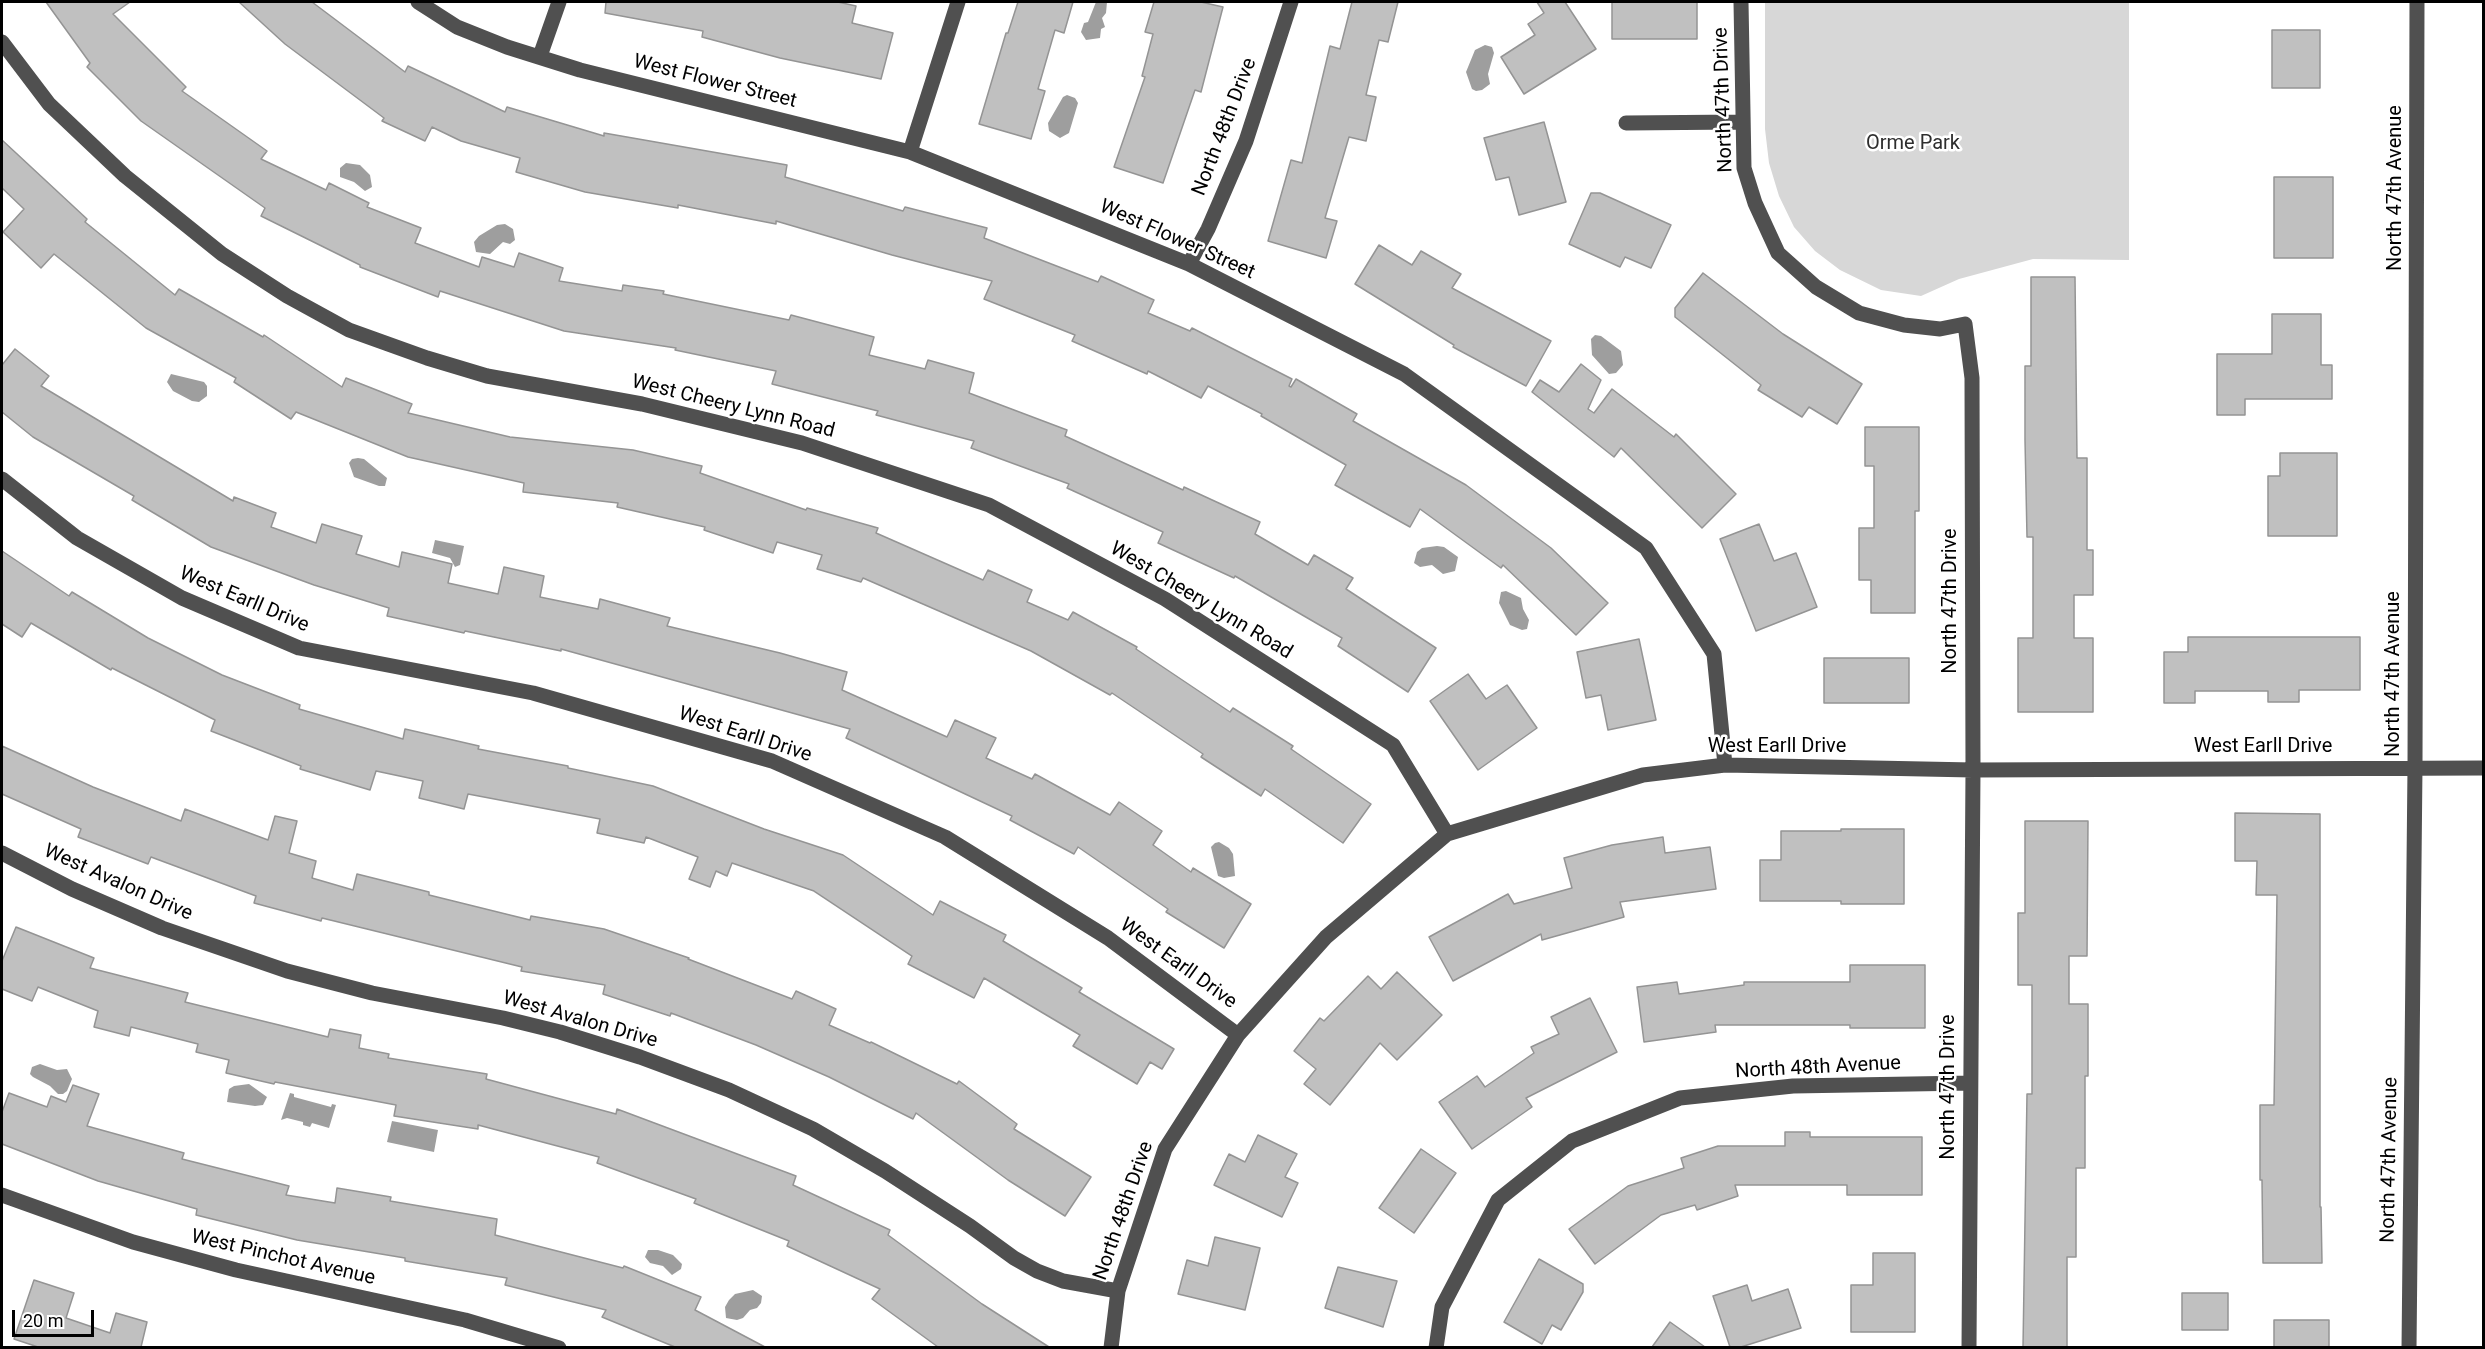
<!DOCTYPE html>
<html>
<head>
<meta charset="utf-8">
<style>
  body { margin:0 }
  #map { position:relative; width:2485px; height:1349px; overflow:hidden; background:#fff; font-family:Roboto,sans-serif }
  canvas { display:block }
  .frame { position:absolute; inset:0; border:3px solid #000; pointer-events:none }
  .scale { position:absolute; left:12px; top:1310px; width:82px; height:27px; box-sizing:border-box; border:3px solid #000; border-top:0; padding-left:8px; font-size:18px; line-height:21px; white-space:nowrap; color:#000; -webkit-text-stroke:4px #fff; paint-order:stroke }
</style>
</head>
<body>
<div id="map">
<canvas width="2485" height="1349"></canvas>
<div class="frame"></div>
<div class="scale">20 m</div>
</div>
<script>
const g = document.querySelector('canvas').getContext('2d');
g.lineJoin = 'round';
function fillPath(path, color) { g.fillStyle = color; g.fill(path, 'evenodd'); }
const poly = rows => new Path2D(rows.map(r => 'M' + r).join(''));
function stroke(path, color, width, dash) { g.strokeStyle = color; g.lineWidth = width; g.lineCap = dash ? 'butt' : 'round'; g.setLineDash(dash || []); g.stroke(path); }
function write(font, color, halo, rows, align = 'center') {
  g.font = font + ' Roboto,sans-serif'; g.lineWidth = 5; g.setLineDash([]); g.textBaseline = 'middle'; g.strokeStyle = halo; g.fillStyle = color; for (const [text, x, y, turn = 0] of rows) {
    g.save(); g.translate(x, y); g.rotate((+turn || 0) * Math.PI / 180); g.textAlign = isNaN(turn) ? turn : align; if (halo) g.strokeText(text, 0, 0); g.fillText(text, 0, 0); g.restore();
  }
}
const green = poly([
  [1765,2,2129,2,2129,260,2033,259,1959,279,1921,296,1881,290,1840,270,1815,251,1794,227,1779,196,1769,163,1765,129]
]);
const water = poly([
  [1096,2,1107,2,1106,13,1102,18,1105,27,1101,29,1100,38,1086,40,1081,32,1084,23,1088,22],
  [1485,45,1492,47,1494,53,1488,74,1490,84,1482,90,1476,91,1472,89,1466,72,1475,50],
  [1067,95,1075,98,1078,103,1069,133,1060,138,1049,131,1048,123,1063,97],
  [346,163,360,165,370,175,372,187,365,191,354,182,340,177,340,168],
  [505,224,513,229,515,240,510,244,503,242,490,254,476,252,474,242,479,236,497,225],
  [1595,335,1601,336,1621,351,1623,365,1616,373,1609,374,1592,355,1591,339],
  [171,374,204,382,207,386,207,396,199,402,192,401,173,391,167,382],
  [358,458,364,459,387,478,385,486,379,486,354,477,349,463,352,459],
  [435,540,464,546,460,565,455,567,450,558,432,553],
  [1437,546,1444,547,1458,557,1455,571,1443,574,1432,565,1420,567,1414,563,1417,552,1422,548],
  [1506,591,1521,598,1523,609,1529,620,1527,629,1522,630,1510,625,1499,603,1501,592],
  [1219,842,1229,848,1233,854,1235,876,1224,878,1218,876,1211,847,1215,843],
  [40,1064,57,1070,67,1069,72,1079,67,1091,63,1094,58,1094,50,1086,33,1077,30,1074,32,1067],
  [249,1084,267,1097,263,1105,255,1106,227,1102,229,1089,234,1086],
  [290,1093,294,1094,294,1097,331,1107,332,1104,336,1105,329,1128,312,1123,310,1127,303,1125,303,1122,287,1118,281,1120],
  [392,1121,438,1130,434,1152,387,1142],
  [648,1250,658,1250,673,1255,682,1264,681,1269,672,1275,663,1266,650,1263,645,1257],
  [753,1290,762,1296,761,1303,757,1308,750,1310,743,1318,737,1320,726,1318,725,1307,729,1300,735,1294]
]);
const building = poly([
  [46,2,130,2,113,14,186,87,182,91,267,151,261,159,326,190,329,183,369,203,367,207,421,228,415,243,479,267,482,257,514,267,519,253,563,268,559,281,622,291,623,285,664,291,663,294,789,320,791,315,874,337,869,355,925,369,928,360,974,373,969,393,1067,430,1065,436,1183,490,1184,487,1260,522,1255,534,1308,565,1314,555,1353,578,1346,589,1436,648,1408,692,1338,646,1342,638,1235,576,1234,578,1158,543,1163,532,1067,488,1069,484,971,448,974,441,876,415,878,411,772,384,776,371,675,350,676,348,564,331,440,291,438,297,360,267,360,265,261,216,265,208,141,121,87,67,90,63,46,2],
  [239,2,312,2,405,72,408,66,505,112,507,107,604,136,604,133,787,165,785,177,903,211,905,207,987,228,984,238,1098,282,1101,276,1154,300,1148,313,1190,331,1192,328,1292,379,1289,386,1291,387,1296,379,1357,414,1353,421,1466,485,1551,548,1608,603,1576,635,1503,565,1501,568,1420,509,1410,527,1335,485,1346,465,1261,416,1262,414,1208,386,1201,398,1148,371,1147,374,1072,341,1075,335,984,299,992,281,892,255,776,221,776,224,678,205,678,208,585,192,516,172,520,158,461,141,432,127,425,141,382,121,384,118,285,44,239,2],
  [606,2,838,2,856,6,852,23,893,33,881,79,780,58,702,37,703,31,605,13,606,2],
  [1018,2,1073,2,1064,33,1055,30,1038,89,1045,91,1031,139,979,124,1006,33,1008,33,1018,2],
  [1154,2,1201,2,1223,7,1201,92,1195,90,1163,183,1114,167,1145,77,1142,76,1153,34,1145,32,1154,2],
  [1352,2,1398,2,1388,42,1379,40,1366,95,1376,97,1366,141,1349,137,1325,218,1337,221,1326,258,1268,241,1291,160,1302,163,1330,46,1340,49,1352,2],
  [1537,2,1565,2,1596,49,1524,94,1501,57,1535,35,1528,24,1544,13,1537,2],
  [1612,2,1697,2,1697,39,1612,39,1612,2],
  [2272,30,2320,30,2320,88,2272,88,2272,30],
  [1544,122,1566,202,1519,215,1509,177,1496,180,1484,138,1544,122],
  [2,140,87,219,85,222,175,295,179,289,263,337,264,335,342,387,346,378,412,404,408,413,510,437,633,450,702,466,700,473,806,510,807,508,878,528,876,533,983,580,988,570,1032,590,1027,602,1068,620,1073,612,1137,647,1136,649,1230,712,1233,708,1293,746,1291,749,1371,804,1343,843,1265,789,1261,796,1201,757,1203,754,1112,693,1110,695,1031,651,863,578,861,582,817,569,822,555,777,542,773,553,704,530,705,527,617,507,618,503,523,492,524,483,408,457,296,412,291,419,234,382,236,378,146,328,54,254,41,268,3,232,24,209,2,188,2,140],
  [2274,177,2333,177,2333,258,2274,258,2274,177],
  [1591,193,1600,193,1671,225,1651,268,1625,257,1620,267,1569,244,1591,193],
  [1379,245,1412,265,1421,251,1461,274,1452,288,1551,341,1526,386,1453,347,1454,345,1355,284,1379,245],
  [1703,273,1783,334,1862,384,1837,424,1809,407,1802,417,1758,390,1761,385,1675,317,1675,308,1703,273],
  [2031,277,2075,277,2077,458,2087,458,2087,550,2093,550,2093,595,2074,595,2074,638,2093,638,2093,712,2018,712,2018,638,2033,638,2033,537,2027,537,2025,440,2025,366,2031,366,2031,277],
  [2272,314,2321,314,2321,365,2332,365,2332,399,2245,399,2245,415,2217,415,2217,354,2272,354,2272,314],
  [15,349,49,376,41,386,233,501,234,497,276,513,271,527,316,543,322,524,362,536,356,554,399,567,402,552,452,564,448,583,498,594,504,567,544,576,540,597,598,609,600,599,670,618,667,626,780,653,847,672,842,690,947,737,955,720,996,738,986,758,1032,779,1035,774,1110,815,1119,802,1162,831,1153,845,1191,872,1193,868,1251,904,1224,948,1166,912,1168,909,1078,847,1074,854,1010,820,1012,816,846,738,850,729,561,649,561,651,465,631,464,633,387,616,389,608,314,585,211,547,132,500,134,496,33,437,2,412,2,365,15,349],
  [1581,364,1601,380,1588,409,1594,413,1612,389,1674,437,1676,434,1736,494,1702,528,1621,448,1614,457,1532,392,1540,380,1559,392,1581,364],
  [1865,427,1919,427,1919,511,1915,511,1915,613,1871,613,1871,580,1859,580,1859,528,1874,528,1874,466,1865,466,1865,427],
  [2280,453,2337,453,2337,536,2268,536,2268,476,2280,476,2280,453],
  [1759,524,1774,561,1796,553,1817,607,1756,631,1720,539,1759,524],
  [2,551,69,596,72,592,148,638,222,675,300,705,299,709,403,739,405,729,479,746,478,749,568,766,568,768,653,786,764,829,843,855,933,915,940,901,1006,935,1003,941,1082,988,1079,992,1174,1049,1162,1069,1150,1062,1137,1084,1073,1046,1080,1035,984,978,974,998,908,964,912,956,814,891,732,863,727,876,716,871,710,887,689,879,698,857,646,837,644,843,597,833,600,819,468,794,464,809,419,798,423,781,376,771,370,790,300,769,301,766,211,731,215,720,112,668,111,670,31,623,22,637,2,624,2,551],
  [2188,637,2360,637,2360,690,2299,690,2299,702,2268,702,2268,691,2195,691,2195,703,2164,703,2164,652,2188,652,2188,637],
  [1639,639,1656,720,1608,730,1601,695,1586,698,1577,652,1639,639],
  [1824,658,1909,658,1909,703,1824,703,1824,658],
  [1468,674,1486,699,1507,685,1537,728,1478,770,1430,701,1468,674],
  [2,746,93,787,181,821,185,809,268,840,275,816,297,821,289,853,316,861,312,878,353,890,357,874,429,892,429,895,530,920,531,916,604,929,689,958,688,959,792,999,796,991,836,1009,829,1025,870,1043,871,1042,957,1084,959,1081,1017,1124,1014,1129,1091,1177,1065,1216,1008,1180,916,1113,913,1119,829,1077,756,1045,671,1013,670,1016,603,994,605,985,521,971,522,967,322,918,321,921,254,903,256,896,151,857,148,864,78,837,81,829,2,794,2,746],
  [2235,813,2320,814,2320,1207,2321,1207,2322,1263,2263,1263,2262,1180,2260,1180,2260,1105,2274,1105,2277,895,2256,895,2257,861,2235,861,2235,813],
  [2025,821,2088,821,2087,956,2069,956,2069,1004,2088,1004,2088,1076,2085,1076,2085,1168,2076,1168,2076,1257,2067,1257,2067,1347,2023,1347,2027,1094,2032,1094,2032,985,2018,985,2018,913,2025,913,2025,821],
  [1841,829,1904,829,1904,904,1841,904,1841,901,1760,901,1760,860,1781,860,1781,831,1841,831,1841,829],
  [1663,837,1665,853,1710,847,1716,889,1620,902,1624,917,1542,940,1541,934,1453,981,1429,937,1508,894,1514,904,1572,888,1564,858,1612,845,1663,837],
  [16,927,94,958,90,968,188,993,185,1002,328,1037,330,1029,361,1035,359,1048,389,1054,388,1058,487,1074,486,1079,616,1114,617,1109,796,1176,793,1185,890,1230,888,1235,982,1304,1049,1347,938,1347,872,1299,880,1289,787,1246,789,1241,694,1203,696,1199,597,1163,599,1157,478,1125,478,1129,394,1116,396,1105,275,1082,274,1084,226,1073,229,1060,196,1052,198,1044,131,1027,129,1036,94,1027,98,1011,38,987,32,1001,2,989,2,961,16,927],
  [1850,965,1925,965,1925,1028,1850,1028,1850,1025,1715,1025,1716,1032,1644,1042,1637,987,1677,982,1679,994,1744,985,1744,982,1850,982,1850,965],
  [1397,972,1442,1015,1397,1060,1380,1043,1330,1105,1304,1084,1316,1069,1294,1051,1320,1018,1324,1021,1368,976,1381,989,1397,972],
  [1590,998,1617,1052,1526,1098,1532,1107,1472,1149,1439,1102,1477,1076,1485,1087,1534,1053,1531,1047,1559,1034,1551,1017,1590,998],
  [73,1085,99,1094,87,1126,184,1153,182,1159,289,1186,286,1195,335,1203,337,1188,391,1197,390,1201,497,1219,495,1235,623,1268,624,1266,701,1297,695,1310,765,1347,675,1347,602,1317,606,1310,505,1285,507,1278,405,1261,405,1258,297,1240,196,1215,197,1209,98,1181,2,1144,2,1112,9,1093,47,1107,51,1096,66,1102,73,1085],
  [1785,1132,1810,1132,1810,1137,1922,1137,1922,1195,1847,1195,1847,1185,1735,1185,1738,1196,1697,1210,1695,1205,1661,1215,1595,1264,1569,1229,1628,1186,1684,1168,1681,1158,1718,1146,1785,1146,1785,1132],
  [1258,1135,1297,1154,1285,1177,1298,1183,1282,1217,1214,1185,1229,1154,1245,1162,1258,1135],
  [1421,1149,1456,1173,1414,1233,1379,1208,1421,1149],
  [1215,1237,1260,1248,1245,1310,1178,1294,1187,1260,1208,1266,1215,1237],
  [1873,1253,1915,1253,1915,1332,1851,1332,1851,1285,1873,1285,1873,1253],
  [1539,1259,1583,1284,1583,1292,1561,1330,1552,1325,1542,1344,1504,1322,1539,1259],
  [1338,1267,1397,1281,1383,1327,1325,1308,1338,1267],
  [34,1280,74,1293,66,1318,110,1333,116,1313,147,1322,141,1347,38,1347,14,1339,34,1280],
  [1747,1285,1752,1301,1788,1289,1801,1328,1741,1347,1730,1347,1713,1296,1747,1285],
  [2182,1293,2228,1293,2228,1330,2182,1330,2182,1293],
  [2274,1320,2329,1320,2329,1347,2274,1347,2274,1320],
  [1670,1322,1705,1347,1652,1347,1670,1322]
]);
const minor = poly([
  [418,2,457,27,507,47,580,70,910,152,1189,264,1404,374,1646,548,1714,654,1725,765],
  [1741,2,1744,168,1755,203,1778,253,1816,287,1859,313,1904,325,1940,329,1965,324,1972,378,1973,770,1969,1348],
  [2,42,49,104,125,176,222,254,287,296,349,330,427,358,487,376,642,404,802,443,989,505,1165,599,1393,745,1447,834],
  [540,56,559,2],
  [1626,123,1741,122],
  [910,152,958,2],
  [1189,264,1208,229,1246,141,1291,2],
  [2,479,77,538,182,598,299,648,533,693,772,761,945,837,1108,938,1238,1035],
  [2,853,72,889,162,928,287,971,372,993,503,1018,560,1032,640,1057,729,1090,813,1129,885,1171,970,1226,1014,1258,1037,1271,1063,1281,1118,1291],
  [2,1195,133,1242,236,1270,465,1320,559,1348],
  [1111,1348,1118,1291,1165,1149,1238,1035,1326,937,1447,834,1643,775,1725,765,1973,770,2484,768],
  [1436,1348,1442,1307,1498,1200,1572,1141,1680,1098,1793,1086,1970,1083],
  [2409,1348,2415,767,2417,2]
]);
const streetNames = [
  ["West Flower Street",715,82,14],
  ["North 47th Drive",1724,100,-92],
  ["North 48th Drive",1225,127,-69],
  ["North 47th Avenue",2396,188,-90],
  ["West Flower Street",1177,240,24],
  ["West Cheery Lynn Road",733,407,14],
  ["West Earll Drive",244,600,23],
  ["West Cheery Lynn Road",1201,601,31],
  ["North 47th Drive",1951,601,-90],
  ["North 47th Avenue",2394,674,-90],
  ["West Earll Drive",745,735,18],
  ["West Earll Drive",1777,747],
  ["West Earll Drive",2263,747],
  ["West Avalon Drive",118,883,24],
  ["West Earll Drive",1178,964,36],
  ["West Avalon Drive",580,1020,16],
  ["North 48th Avenue",1818,1068,-3],
  ["North 47th Drive",1949,1087,-90],
  ["North 47th Avenue",2390,1160,-89],
  ["North 48th Drive",1124,1211,-71],
  ["West Pinchot Avenue",283,1258,13]
];
const parkNames = [
  ["Orme Park",1913,144]
];
fillPath(green, '#d7d7d7');
fillPath(water, '#9e9e9e');
fillPath(building, '#c0c0c0');
stroke(building, '#949494', 1.5);
stroke(minor, '#505050', 15);
write('20px', '#000', '#fff', streetNames);
write('20px', '#2e2e2e', '#fff', parkNames);
</script>
</body>
</html>
